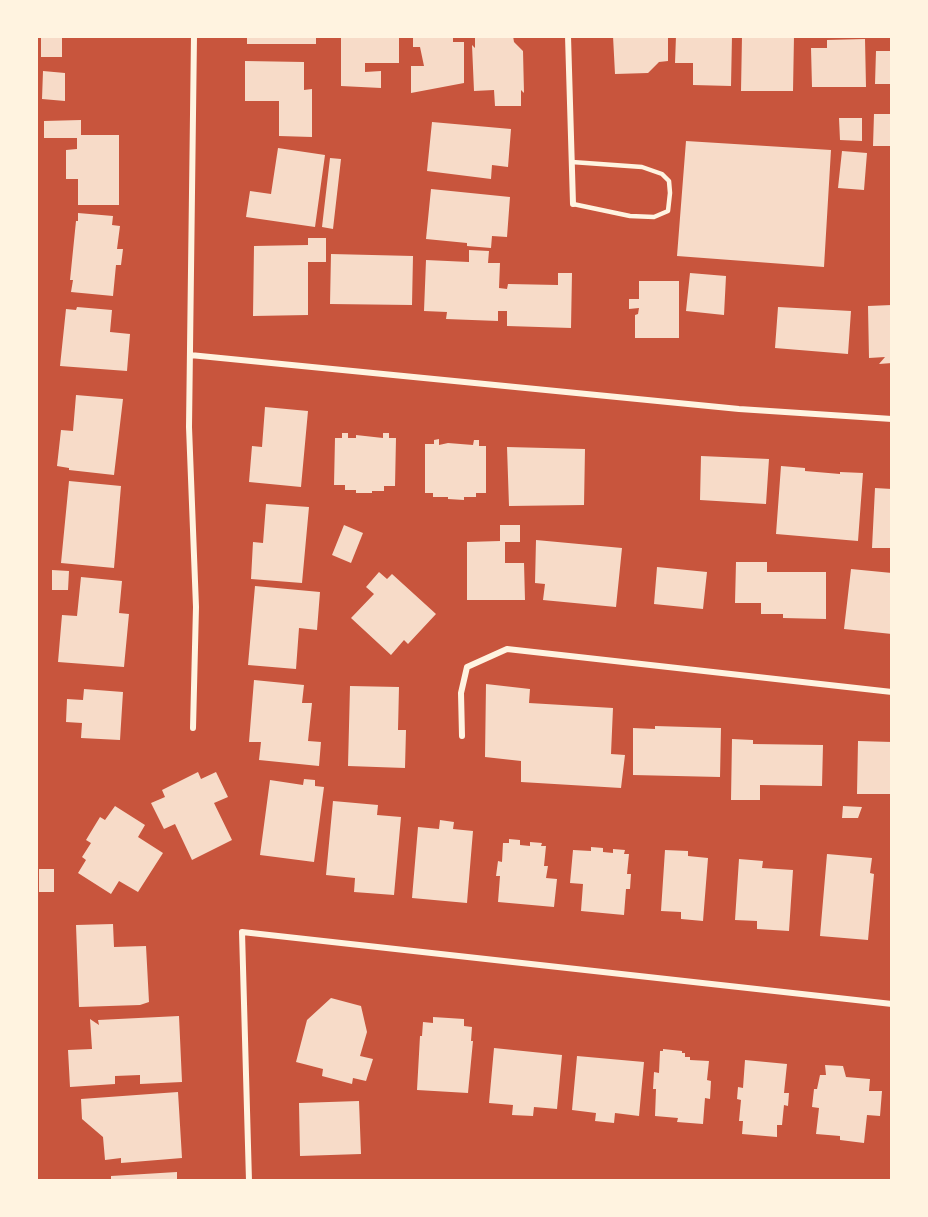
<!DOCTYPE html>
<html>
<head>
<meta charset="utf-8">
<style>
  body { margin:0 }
  #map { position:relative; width:928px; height:1217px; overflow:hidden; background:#c8553d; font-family:Helvetica,sans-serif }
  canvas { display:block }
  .frame { position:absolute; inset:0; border:38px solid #fff3e0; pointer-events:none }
</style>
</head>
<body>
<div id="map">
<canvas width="928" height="1217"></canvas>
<div class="frame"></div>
</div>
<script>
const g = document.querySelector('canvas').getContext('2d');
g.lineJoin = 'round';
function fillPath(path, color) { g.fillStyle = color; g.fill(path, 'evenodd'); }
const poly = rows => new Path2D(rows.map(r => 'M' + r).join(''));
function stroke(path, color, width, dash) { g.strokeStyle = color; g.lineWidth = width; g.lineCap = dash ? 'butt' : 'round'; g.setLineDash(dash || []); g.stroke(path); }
const building = poly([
  [41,36,62,36,62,57,41,57],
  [247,36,316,36,316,44,247,44],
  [341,36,399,36,399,63,365,63,365,72,381,71,381,88,341,86],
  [413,36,453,36,453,42,464,42,464,83,411,93,411,66,424,66,420,47,413,47],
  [475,36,513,36,514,42,523,51,524,93,521,90,521,106,495,106,494,90,474,91,472,45,475,48],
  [613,36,668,36,668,61,659,62,648,73,615,74],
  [676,36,732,36,731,86,693,85,693,63,675,63],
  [742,36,794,36,793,91,741,91],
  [865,39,866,87,812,87,811,48,827,48,827,40],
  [876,51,892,51,892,84,875,84],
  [245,61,304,62,304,90,312,89,312,137,279,136,279,101,245,101],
  [43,71,65,73,65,101,42,99],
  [874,114,892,114,892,146,873,146],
  [839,118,862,118,862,141,840,140],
  [81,120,81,135,119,135,119,205,78,205,78,179,66,179,66,150,77,149,77,138,44,138,44,121],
  [432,122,511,129,508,167,492,165,491,179,427,171],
  [686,141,831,150,824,267,677,256],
  [278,148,325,155,315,227,246,217,250,191,271,194],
  [842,151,867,153,864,190,838,188],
  [330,158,341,159,333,229,322,227],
  [431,189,510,197,507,237,492,236,491,248,467,246,467,243,426,239],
  [78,213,113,216,112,225,120,226,117,249,123,249,121,265,116,265,113,296,71,292,73,280,70,280,76,221,78,221],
  [308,238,326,238,326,262,308,262,308,315,253,316,254,246,308,245],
  [469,250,489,251,488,263,500,263,499,288,507,289,508,284,558,285,558,273,572,273,571,328,507,326,507,311,498,311,498,321,446,319,447,312,424,311,426,260,469,262],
  [331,254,413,256,412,305,330,304],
  [690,273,726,276,724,315,686,311],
  [639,281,679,281,679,338,635,338,635,315,638,314,639,308,629,309,629,299,639,299],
  [892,305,892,363,879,364,885,357,869,358,868,306],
  [77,307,112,310,110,332,130,334,127,371,60,366,66,309,76,310],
  [778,307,851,311,848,354,775,348],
  [76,395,123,399,114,475,69,470,69,468,57,466,61,430,73,431],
  [265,407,308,411,301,487,249,482,252,446,262,447],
  [342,433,348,433,348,438,356,438,356,435,383,438,383,433,389,433,389,438,396,438,395,486,384,486,384,491,372,491,372,493,356,493,356,490,345,490,345,485,334,485,335,438,342,438],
  [439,439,439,445,448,443,473,445,474,440,479,440,479,446,486,446,486,493,476,493,476,497,464,497,464,500,448,499,448,497,433,497,433,493,425,493,425,444,434,444,434,440],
  [507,447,585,449,584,505,509,506],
  [701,456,769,459,766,504,700,500],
  [781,466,805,468,805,471,840,474,840,472,863,473,858,541,776,534],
  [69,481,121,486,114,568,61,563],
  [875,488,892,489,892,548,872,548],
  [266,504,309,507,302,583,251,579,253,542,263,543],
  [344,525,363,533,351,563,332,555],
  [500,525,520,525,520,542,505,542,505,563,524,563,525,600,467,600,467,542,500,541],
  [536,540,622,548,616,607,543,600,545,584,535,583],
  [736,562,767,562,767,572,826,572,826,619,783,618,783,614,761,614,761,603,735,603],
  [657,567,707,572,703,609,654,604],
  [851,569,892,573,892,634,844,629],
  [52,570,69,571,68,590,52,590],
  [379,572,387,579,392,574,436,614,408,644,404,640,391,655,351,618,374,594,366,587],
  [81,577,122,581,119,613,129,614,124,667,58,662,62,615,77,616],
  [255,586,320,592,317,630,299,628,296,669,248,665],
  [254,680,304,685,302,703,312,703,308,741,321,742,319,766,259,760,261,742,249,742],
  [486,684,530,689,529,703,613,708,611,754,625,755,621,788,521,782,521,761,485,757],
  [350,686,399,687,398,730,406,730,405,768,348,766],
  [84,689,123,692,120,740,81,738,82,723,66,722,67,699,83,700],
  [655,726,721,728,720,777,633,775,633,728,655,729],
  [732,739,753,740,753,744,823,745,822,786,760,785,760,800,731,800],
  [858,741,892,742,892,794,857,794],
  [198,772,201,779,216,772,228,797,214,803,232,840,192,860,175,824,164,829,151,803,165,797,162,790],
  [304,779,315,780,315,786,324,787,314,862,260,855,270,780,303,785],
  [333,801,378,805,377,815,401,817,394,895,354,892,355,878,326,875],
  [115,806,145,825,138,837,163,853,138,892,119,881,111,894,78,873,86,860,82,857,91,843,86,840,100,817,105,820],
  [843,806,862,807,858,818,842,818],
  [440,820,454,822,453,829,473,831,467,903,412,898,418,827,439,829],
  [509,839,520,840,520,845,530,846,530,842,542,843,541,846,546,846,544,866,548,866,546,878,557,879,554,907,498,902,500,876,496,876,498,861,502,862,503,843,509,843],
  [591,847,603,848,603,852,613,853,613,849,625,850,624,854,629,854,627,874,631,874,630,889,626,889,624,915,581,911,583,884,570,883,573,850,591,851],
  [665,850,688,851,688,856,708,858,703,921,681,919,681,912,661,911],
  [827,854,872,858,870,873,874,874,868,940,820,936],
  [739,859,763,861,762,868,793,870,789,931,757,929,757,921,735,920],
  [39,869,54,869,54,892,39,892],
  [113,924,114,947,146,946,149,1002,140,1005,79,1007,76,925],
  [331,998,361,1006,367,1032,360,1056,373,1059,366,1081,353,1078,352,1084,322,1076,323,1069,296,1062,307,1020],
  [179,1016,182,1082,140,1084,140,1075,115,1076,115,1084,70,1087,68,1050,92,1049,90,1019,99,1025,98,1020],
  [433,1017,464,1019,464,1026,472,1027,471,1041,473,1041,468,1093,417,1090,420,1036,422,1036,423,1022,433,1023],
  [494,1048,562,1055,557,1109,534,1107,533,1116,512,1115,513,1105,489,1103],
  [663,1049,682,1051,682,1053,685,1053,685,1057,690,1057,690,1060,709,1061,707,1080,711,1081,710,1099,705,1098,703,1124,677,1122,678,1118,655,1116,656,1089,653,1089,654,1072,659,1073,660,1051,663,1051],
  [577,1056,644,1062,639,1116,615,1113,614,1123,595,1121,596,1113,572,1110],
  [745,1060,787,1064,784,1093,789,1093,788,1106,784,1105,782,1125,777,1125,777,1137,742,1134,743,1121,739,1121,741,1100,737,1099,738,1087,743,1088],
  [825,1065,843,1066,846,1077,870,1079,869,1091,882,1091,880,1116,867,1115,864,1143,840,1140,840,1136,816,1134,819,1108,812,1107,814,1089,817,1089,820,1075,826,1075],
  [178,1092,182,1158,121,1163,121,1158,105,1160,103,1137,82,1119,81,1099],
  [359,1101,361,1154,300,1156,299,1103],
  [177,1172,177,1181,111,1181,111,1176]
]);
const service = poly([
  [572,162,642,167,662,174,669,181,670,193,668,211,654,217,630,216,573,204]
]);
const minor = poly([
  [568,36,573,204],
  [190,355,739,409,892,419],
  [193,728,196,607,189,427,194,36],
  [462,736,461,693,467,667,507,649,892,692],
  [249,1181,242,932,892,1004]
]);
fillPath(building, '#f7dbc8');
stroke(service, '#fff3e0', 4.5);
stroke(minor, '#fff3e0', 6);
</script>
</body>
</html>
